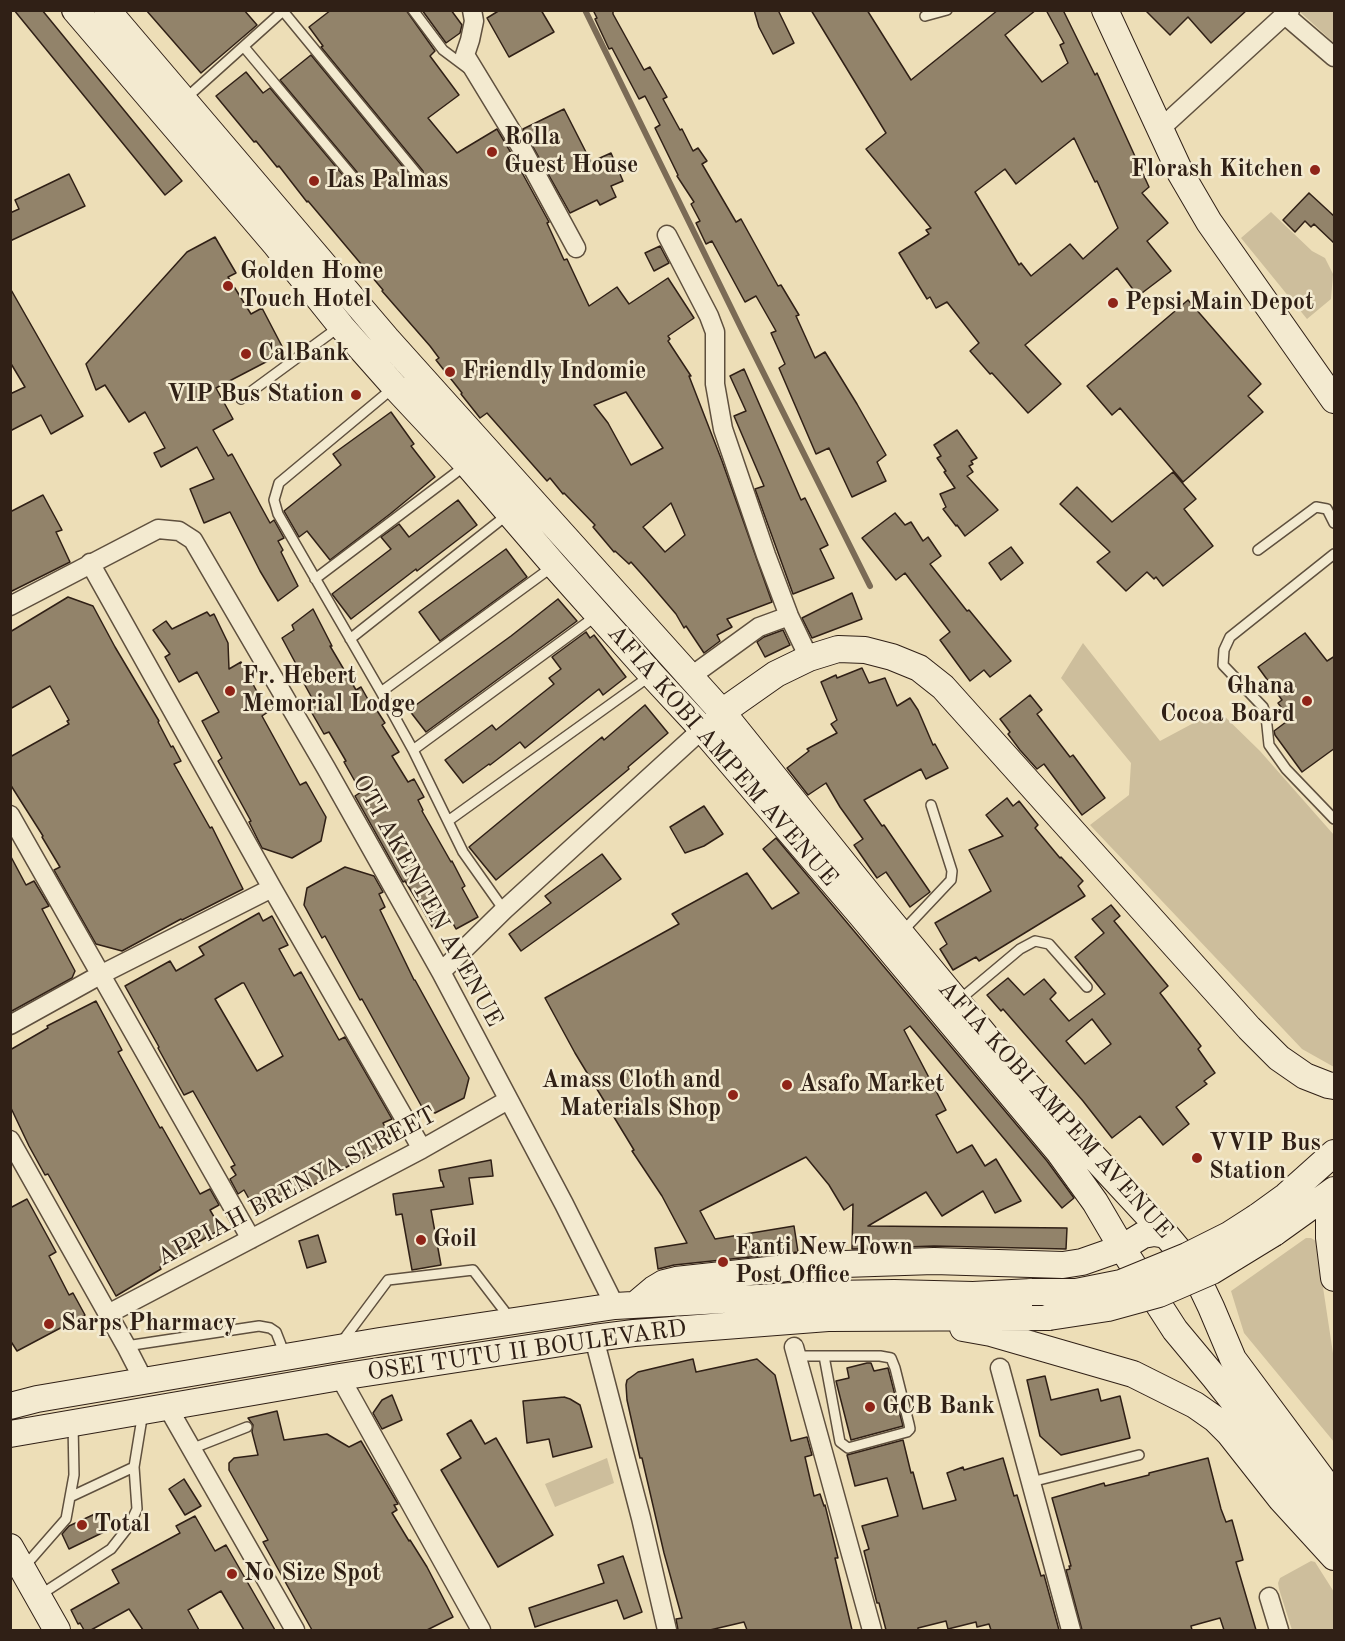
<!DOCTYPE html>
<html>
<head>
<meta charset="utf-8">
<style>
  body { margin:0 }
  #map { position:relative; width:1345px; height:1641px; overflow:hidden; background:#eddeb7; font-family:"Old Standard TT",serif }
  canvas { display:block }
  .frame { position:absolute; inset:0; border:12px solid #302016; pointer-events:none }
</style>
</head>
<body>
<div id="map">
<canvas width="1345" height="1641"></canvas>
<div class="frame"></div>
</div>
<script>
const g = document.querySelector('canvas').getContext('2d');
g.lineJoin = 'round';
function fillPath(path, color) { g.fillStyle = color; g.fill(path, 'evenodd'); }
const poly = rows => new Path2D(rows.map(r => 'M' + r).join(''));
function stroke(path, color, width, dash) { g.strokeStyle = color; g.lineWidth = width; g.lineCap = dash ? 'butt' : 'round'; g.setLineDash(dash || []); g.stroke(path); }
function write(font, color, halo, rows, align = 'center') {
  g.font = font + ' "Old Standard TT",serif'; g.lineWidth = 5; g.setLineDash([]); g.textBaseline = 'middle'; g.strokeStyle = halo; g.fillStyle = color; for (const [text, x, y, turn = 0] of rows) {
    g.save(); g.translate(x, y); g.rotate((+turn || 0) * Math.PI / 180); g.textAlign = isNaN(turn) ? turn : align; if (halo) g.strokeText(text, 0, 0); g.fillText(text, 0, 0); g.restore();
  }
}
const green = poly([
  [1299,11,1334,11,1334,43],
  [1271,212,1312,251,1325,258,1333,274,1331,299,1307,319,1241,238],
  [1083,643,1160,741,1218,710,1260,751,1334,835,1334,1067,1302,1049,1090,825,1129,795,1131,763,1061,678],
  [1306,1238,1311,1238,1316,1241,1334,1360,1334,1442,1244,1333,1231,1291],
  [607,1458,614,1483,555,1507,545,1484],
  [1311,1561,1315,1562,1334,1592,1334,1630,1292,1630,1279,1589,1278,1583,1280,1578]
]);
const stream = poly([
  [585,10,742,330,870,586]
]);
const building = poly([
  [14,10,42,10,182,181,165,195,14,10],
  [146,10,244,10,257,25,201,73,146,10],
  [331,10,406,10,435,51,430,56,459,95,428,118,457,153,497,129,514,158,549,222,547,223,564,260,567,259,589,306,617,287,629,304,668,278,694,318,668,336,670,339,668,341,691,376,689,376,722,461,772,602,727,619,732,627,717,635,720,641,704,653,686,626,684,628,676,614,647,580,631,562,629,564,615,551,614,552,593,527,595,525,564,493,563,494,550,478,547,481,487,413,480,418,461,394,462,393,436,360,439,358,430,346,382,291,383,290,308,201,307,202,279,166,277,167,256,141,254,142,216,96,246,72,263,93,270,88,347,180,354,182,358,178,357,172,280,80,311,55,413,179,416,181,422,181,424,177,423,171,321,47,323,46,309,27,331,10],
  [626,392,663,448,631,465,608,423,594,405,626,392],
  [671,503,685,535,665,552,643,527,671,503],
  [422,10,451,10,462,25,460,33,446,43,422,10],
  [500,10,541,10,554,32,509,57,487,18,500,10],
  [593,10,613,10,613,14,644,70,650,67,667,97,663,99,680,130,682,129,693,151,698,148,707,161,702,164,736,222,741,219,778,286,781,285,799,315,796,316,815,358,825,352,857,404,886,455,877,462,886,481,852,497,829,448,816,454,779,368,785,364,771,333,776,331,756,296,745,302,712,241,706,244,696,223,700,221,691,204,694,202,677,176,678,175,655,128,660,125,645,96,639,99,612,48,609,49,595,19,597,18,593,10],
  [754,10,778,10,794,43,773,54,759,27,754,10],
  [811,10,867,10,911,80,998,10,1036,10,1005,35,1042,82,1068,63,1060,45,1064,43,1046,10,1063,10,1095,75,1097,73,1149,187,1142,193,1168,223,1147,241,1171,271,1138,296,1117,268,1025,345,1061,384,1028,413,992,373,990,374,970,351,979,343,947,302,936,308,930,297,927,299,899,253,929,234,926,230,931,228,866,149,886,133,811,10],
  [1074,138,1095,182,1097,181,1118,228,1083,259,1070,244,1031,276,1021,263,1019,265,975,192,1005,169,1016,184,1074,138],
  [1145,10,1247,10,1211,43,1188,17,1170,35,1145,10],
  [564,109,591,162,611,153,623,181,611,186,616,197,600,205,597,200,570,213,523,129,564,109],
  [69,174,85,206,10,241,10,213,19,209,15,200,69,174],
  [1309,193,1335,217,1335,244,1314,224,1311,227,1305,221,1295,232,1283,220,1309,193],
  [215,237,236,273,228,277,251,314,262,308,285,352,216,388,233,419,213,430,228,456,232,454,270,523,274,520,284,538,278,541,283,550,281,552,298,586,278,601,260,571,230,512,204,523,190,489,214,479,197,447,161,467,154,453,165,448,145,412,129,422,105,385,96,390,86,364,187,252,215,237],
  [660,246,669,263,654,271,645,253,660,246],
  [10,288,83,416,51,434,41,415,10,431,10,394,25,387,10,362,10,288],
  [1188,300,1261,384,1248,396,1263,412,1183,482,1120,408,1112,415,1087,386,1188,300],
  [744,369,801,500,805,498,828,545,820,549,834,578,793,594,755,489,764,486,734,416,746,411,730,376,744,369],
  [391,412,414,444,411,446,435,477,390,514,330,560,307,531,299,537,284,511,341,465,333,454,391,412],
  [957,430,977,458,971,461,973,464,969,466,973,472,967,476,998,510,965,536,957,525,956,526,943,509,946,507,940,494,955,488,944,472,946,471,937,458,941,456,934,445,957,430],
  [1173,472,1196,499,1184,509,1213,546,1163,586,1156,577,1154,579,1147,572,1126,591,1097,562,1110,552,1060,504,1077,487,1112,522,1173,472],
  [43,495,62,530,56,532,70,562,10,592,10,512,43,495],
  [458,500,477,525,417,571,416,569,351,619,332,594,391,549,381,537,399,524,409,537,458,500],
  [895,513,905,525,911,522,923,541,928,537,941,556,930,564,967,611,969,610,1011,661,990,677,984,670,970,681,940,640,950,632,905,573,896,580,862,538,895,513],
  [1011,547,1023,563,1001,580,989,563,1011,547],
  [506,549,527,577,440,641,419,612,506,549],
  [852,593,862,619,812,638,802,618,852,593],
  [68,597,93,606,115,647,159,721,158,722,171,747,173,746,181,761,174,764,210,828,212,827,243,889,182,920,181,919,122,951,96,944,54,870,60,867,42,837,43,836,10,784,10,757,69,724,67,721,69,720,50,686,10,709,10,632,68,597],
  [558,599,577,621,426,732,409,710,511,636,558,599],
  [313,609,332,646,330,646,356,690,361,687,374,710,376,709,385,723,382,725,399,752,392,756,408,782,414,779,424,797,418,800,423,810,422,811,451,862,452,861,465,886,462,888,478,917,456,929,451,920,434,930,421,907,405,881,403,882,355,796,361,792,344,762,346,761,329,732,324,734,305,701,312,698,301,678,303,677,282,638,294,630,292,625,313,609],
  [207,612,210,616,214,614,228,643,229,669,241,662,268,712,262,716,300,785,306,782,326,817,321,841,292,858,262,848,249,822,251,821,218,761,222,758,202,721,219,712,197,672,179,682,165,657,170,654,153,630,166,621,172,629,207,612],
  [783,630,790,645,765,657,757,642,764,637,783,630],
  [586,632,590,638,594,635,626,677,603,695,599,689,525,748,520,742,490,765,489,764,463,783,445,760,492,725,496,730,554,684,549,678,561,669,552,657,586,632],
  [1305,633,1327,661,1335,656,1335,748,1302,772,1275,735,1274,731,1290,719,1278,703,1282,700,1258,667,1305,633],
  [862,668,869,683,885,678,897,706,910,698,918,710,933,745,935,744,948,768,926,779,921,769,864,800,882,826,884,825,930,892,910,907,886,872,877,878,854,845,863,839,840,807,826,783,808,795,787,768,809,751,807,749,837,733,831,724,837,720,821,682,836,675,837,678,862,668],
  [1030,695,1042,710,1037,714,1070,757,1073,755,1105,798,1082,815,1044,764,1037,769,1020,750,1008,734,1010,732,1000,719,1030,695],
  [645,705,668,733,628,767,629,769,496,880,469,847,602,737,604,740,645,705],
  [1007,798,1013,806,1019,801,1038,825,1035,828,1060,858,1061,857,1083,881,1078,886,1085,896,979,961,976,957,953,970,940,949,947,944,935,923,991,891,969,850,1003,836,986,815,1007,798],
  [704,806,723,834,704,846,685,853,670,827,704,806],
  [776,838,1047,1161,1074,1198,1062,1208,910,1026,904,1030,946,1110,936,1115,957,1153,972,1145,985,1166,996,1159,1021,1201,995,1213,983,1191,942,1216,926,1192,868,1226,1067,1228,1066,1249,934,1246,852,1249,853,1204,844,1210,829,1185,806,1157,700,1211,715,1239,794,1226,798,1252,674,1265,658,1269,655,1248,687,1243,662,1196,632,1151,634,1150,575,1053,545,998,679,924,672,914,747,873,772,909,799,893,763,849,776,838],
  [602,854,621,879,521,951,509,934,551,903,545,896,602,854],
  [10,855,26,885,34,881,49,906,42,909,75,971,72,978,10,1012,10,855],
  [345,867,374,876,383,892,379,894,385,907,380,910,414,980,415,980,469,1078,464,1098,435,1113,422,1107,362,999,360,1000,325,936,322,938,304,905,307,888,345,867],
  [1111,905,1120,916,1114,921,1168,986,1160,993,1201,1046,1198,1049,1215,1073,1204,1081,1207,1084,1176,1107,1189,1124,1163,1145,1140,1116,1112,1138,1083,1101,1003,1009,1001,1011,987,995,1008,978,1024,995,1044,979,1056,993,1050,999,1069,1021,1105,994,1075,957,1104,933,1092,919,1111,905],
  [1092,1019,1111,1044,1085,1064,1066,1041,1092,1019],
  [259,913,263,921,272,916,288,945,279,949,294,976,301,972,339,1040,345,1037,392,1119,383,1123,393,1142,258,1215,244,1190,238,1194,230,1179,236,1175,231,1167,235,1165,193,1091,184,1095,158,1048,159,1047,125,986,170,961,176,971,204,955,199,947,259,913],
  [242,983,244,983,283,1056,257,1071,215,999,242,983],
  [96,1001,122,1050,118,1052,160,1128,162,1127,200,1194,210,1189,219,1205,210,1210,221,1229,168,1260,169,1262,160,1267,161,1269,116,1296,48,1174,45,1175,29,1146,10,1106,10,1050,48,1028,47,1026,96,1001],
  [491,1160,493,1176,469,1178,473,1204,431,1210,441,1265,412,1270,402,1214,396,1215,393,1194,444,1187,442,1181,441,1181,439,1170,491,1160],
  [27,1199,56,1252,49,1256,69,1295,73,1293,85,1315,17,1351,10,1340,10,1208,27,1199],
  [318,1235,326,1262,307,1268,299,1241,318,1235],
  [693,1359,696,1372,757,1359,775,1375,791,1441,807,1437,812,1455,805,1457,814,1496,820,1494,824,1506,825,1505,838,1558,835,1558,852,1630,747,1630,744,1622,710,1630,678,1630,676,1619,682,1618,664,1553,642,1458,640,1458,627,1400,626,1385,627,1380,638,1372,693,1359],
  [867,1363,871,1363,874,1371,888,1368,903,1426,851,1440,836,1381,849,1378,847,1368,867,1363],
  [1045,1376,1051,1400,1098,1389,1101,1401,1120,1396,1130,1438,1061,1455,1040,1436,1027,1380,1045,1376],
  [392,1395,402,1420,382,1429,373,1413,382,1400,392,1395],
  [564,1397,570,1399,580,1405,592,1447,553,1457,549,1439,527,1443,523,1401,564,1397],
  [277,1411,284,1440,327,1434,349,1447,361,1441,398,1504,394,1505,397,1510,392,1513,409,1541,410,1540,427,1567,453,1617,427,1630,312,1630,263,1542,268,1540,229,1470,229,1463,234,1458,258,1455,252,1432,253,1425,248,1418,277,1411],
  [471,1420,485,1444,496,1438,553,1535,498,1567,441,1470,461,1458,447,1434,471,1420],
  [903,1440,911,1473,913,1472,923,1509,956,1500,947,1473,963,1467,964,1470,1003,1458,1014,1496,1017,1495,1041,1576,1044,1575,1059,1630,991,1630,989,1624,977,1627,976,1622,948,1629,946,1621,918,1628,918,1630,886,1630,879,1603,877,1603,864,1551,869,1549,862,1526,898,1516,887,1478,855,1486,847,1455,903,1440],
  [1208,1458,1221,1509,1226,1522,1232,1520,1243,1560,1236,1562,1256,1630,1224,1630,1220,1618,1191,1626,1192,1630,1082,1630,1066,1570,1070,1569,1069,1566,1071,1566,1052,1498,1104,1483,1105,1486,1149,1475,1149,1473,1208,1458],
  [184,1479,201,1506,185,1515,169,1489,184,1479],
  [97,1513,106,1531,69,1549,62,1534,69,1526,97,1513],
  [195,1516,215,1551,226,1545,275,1630,244,1630,221,1591,188,1610,199,1630,143,1630,129,1609,91,1630,84,1630,80,1623,78,1624,71,1610,119,1583,112,1570,180,1533,176,1526,195,1516],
  [623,1556,642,1612,624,1619,617,1600,535,1627,529,1608,604,1583,598,1565,623,1556]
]);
const lane = poly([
  [413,10,443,50,467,68],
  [283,11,418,175],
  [925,16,947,10],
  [244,47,352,176],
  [185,99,284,10],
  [393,388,279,483,274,500,278,514,381,692,413,750,463,852,504,910],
  [241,399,339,327],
  [1258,550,1316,507,1327,509,1334,523],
  [1334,554,1230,637,1224,650,1223,665,1263,707,1266,716,1269,745,1286,769,1334,819],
  [315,579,466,465],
  [350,639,507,515],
  [381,692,552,567],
  [413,750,596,616],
  [448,821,650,676],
  [901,933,951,880,952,871,931,805],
  [958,1001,1020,949,1035,941,1049,944,1087,987],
  [341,1343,388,1280,473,1270,509,1317],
  [126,1346,259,1326,270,1328,276,1332,285,1355],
  [797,1356,880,1356,891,1358,895,1368,909,1424,910,1429,907,1432,848,1448,840,1442,824,1356],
  [191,1449,247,1427],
  [1031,1482,1139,1455],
  [70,1497,134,1467,143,1412],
  [24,1567,66,1519,74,1475,73,1423],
  [40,1595,111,1549,129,1526,137,1509,134,1467]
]);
const street = poly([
  [472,10,474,21,470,40,465,55,524,152,576,248],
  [1285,15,1334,57],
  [1160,129,1290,10],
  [667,235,709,316,715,332,715,384,723,429,766,555,789,616,809,658],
  [90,563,272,888,422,1149],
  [10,606,158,529,179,531,193,540,326,768,441,972,564,1204,615,1306],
  [690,677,759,627,789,616],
  [10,815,251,1239],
  [441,972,504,910,710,722],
  [10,1025,100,975,272,888],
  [10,1140,126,1346,144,1381],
  [108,1314,422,1149,508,1100],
  [594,1338,641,1518,667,1630],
  [794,1347,872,1630],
  [1000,1368,1071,1630],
  [340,1377,481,1630],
  [167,1406,295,1630],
  [1269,1597,1279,1630]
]);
const secondary = poly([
  [75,10,276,245,341,326,395,387,467,464,554,565,652,675,702,729,861,915,1059,1152,1095,1202,1122,1248,1175,1330,1215,1378,1334,1529],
  [107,10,387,339,722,712,878,906,1017,1074,1166,1235,1191,1265,1211,1307,1233,1359,1334,1495],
  [1105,10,1181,174,1209,222,1334,400],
  [722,712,776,674,809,658,838,649,865,650,892,657,919,668,943,687,1249,1028,1279,1058,1305,1076,1328,1085,1334,1086],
  [1334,1203,1329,1219,1329,1238,1334,1278],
  [1257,1217,1286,1196,1334,1153],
  [1274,1233,1334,1190],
  [635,1305,654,1289,664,1283,676,1280,814,1265,934,1261,1063,1265,1082,1262,1122,1248,1143,1235,1154,1233,1166,1235],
  [963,1328,991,1333,1133,1374,1195,1405,1215,1419,1229,1433,1281,1499,1334,1557],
  [10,1406,37,1399,380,1341,615,1306,828,1294,894,1293,973,1295,1032,1292],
  [10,1434,340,1377,594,1338,634,1333,828,1318,1049,1317],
  [10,1547,57,1630]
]);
const secondaryBridge = poly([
  [1032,1292,1076,1292,1121,1283,1187,1256,1229,1235,1257,1217],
  [1049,1317,1108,1308,1159,1294,1212,1271,1274,1233]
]);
const markers = [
  [492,152,6,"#8f2418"],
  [1315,170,6,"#8f2418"],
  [314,181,6,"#8f2418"],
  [228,286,6,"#8f2418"],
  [1113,303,6,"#8f2418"],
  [246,354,6,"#8f2418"],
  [450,372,6,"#8f2418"],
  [356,395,6,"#8f2418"],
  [230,691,6,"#8f2418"],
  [1307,701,6,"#8f2418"],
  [787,1085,6,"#8f2418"],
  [733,1095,6,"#8f2418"],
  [1197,1158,6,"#8f2418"],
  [421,1240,6,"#8f2418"],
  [723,1262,6,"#8f2418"],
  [49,1324,6,"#8f2418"],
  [870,1407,6,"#8f2418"],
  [82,1525,6,"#8f2418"],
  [232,1574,6,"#8f2418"]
];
const poiNames = [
  ["Rolla",504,138],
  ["Guest House",504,166],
  ["Florash Kitchen",1303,170,"right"],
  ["Las Palmas",326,181],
  ["Golden Home",240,272],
  ["Touch Hotel",240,300],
  ["Pepsi Main Depot",1125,303],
  ["CalBank",258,354],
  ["Friendly Indomie",462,372],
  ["VIP Bus Station",344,395,"right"],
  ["Fr. Hebert",242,677],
  ["Memorial Lodge",242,705],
  ["Ghana",1295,687,"right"],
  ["Cocoa Board",1295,715,"right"],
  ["Amass Cloth and",721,1081,"right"],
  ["Materials Shop",721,1109,"right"],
  ["Asafo Market",799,1085],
  ["VVIP Bus",1209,1144],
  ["Station",1209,1172],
  ["Goil",433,1240],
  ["Fanti New Town",735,1248],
  ["Post Office",735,1276],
  ["Sarps Pharmacy",61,1324],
  ["GCB Bank",882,1407],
  ["Total",94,1525],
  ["No Size Spot",244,1574]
];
const streetNames = [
  ["AFIA KOBI AMPEM AVENUE",722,756,49],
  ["OTI AKENTEN AVENUE",427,901,61],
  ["AFIA KOBI AMPEM AVENUE",1055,1110,48],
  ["APPIAH BRENYA STREET",297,1187,-28],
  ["OSEI TUTU II BOULEVARD",527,1351,-8]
];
fillPath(green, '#cdbe9c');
stroke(stream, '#7b6b56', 6);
fillPath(building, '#92836a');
stroke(building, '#302016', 1.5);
stroke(lane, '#5f503e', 12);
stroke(street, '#5f503e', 21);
stroke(secondary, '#302016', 28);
stroke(lane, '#f3ead0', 9);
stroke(street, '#f3ead0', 18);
stroke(secondary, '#f3ead0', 26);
stroke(secondaryBridge, '#302016', 28, []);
stroke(secondaryBridge, '#f3ead0', 26);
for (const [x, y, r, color] of markers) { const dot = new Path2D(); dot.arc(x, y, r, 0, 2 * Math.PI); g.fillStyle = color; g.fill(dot); stroke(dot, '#f3ead0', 2); }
write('bold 24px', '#302016', '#f3ead0', poiNames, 'left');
write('24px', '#302016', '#f3ead0', streetNames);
</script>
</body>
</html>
